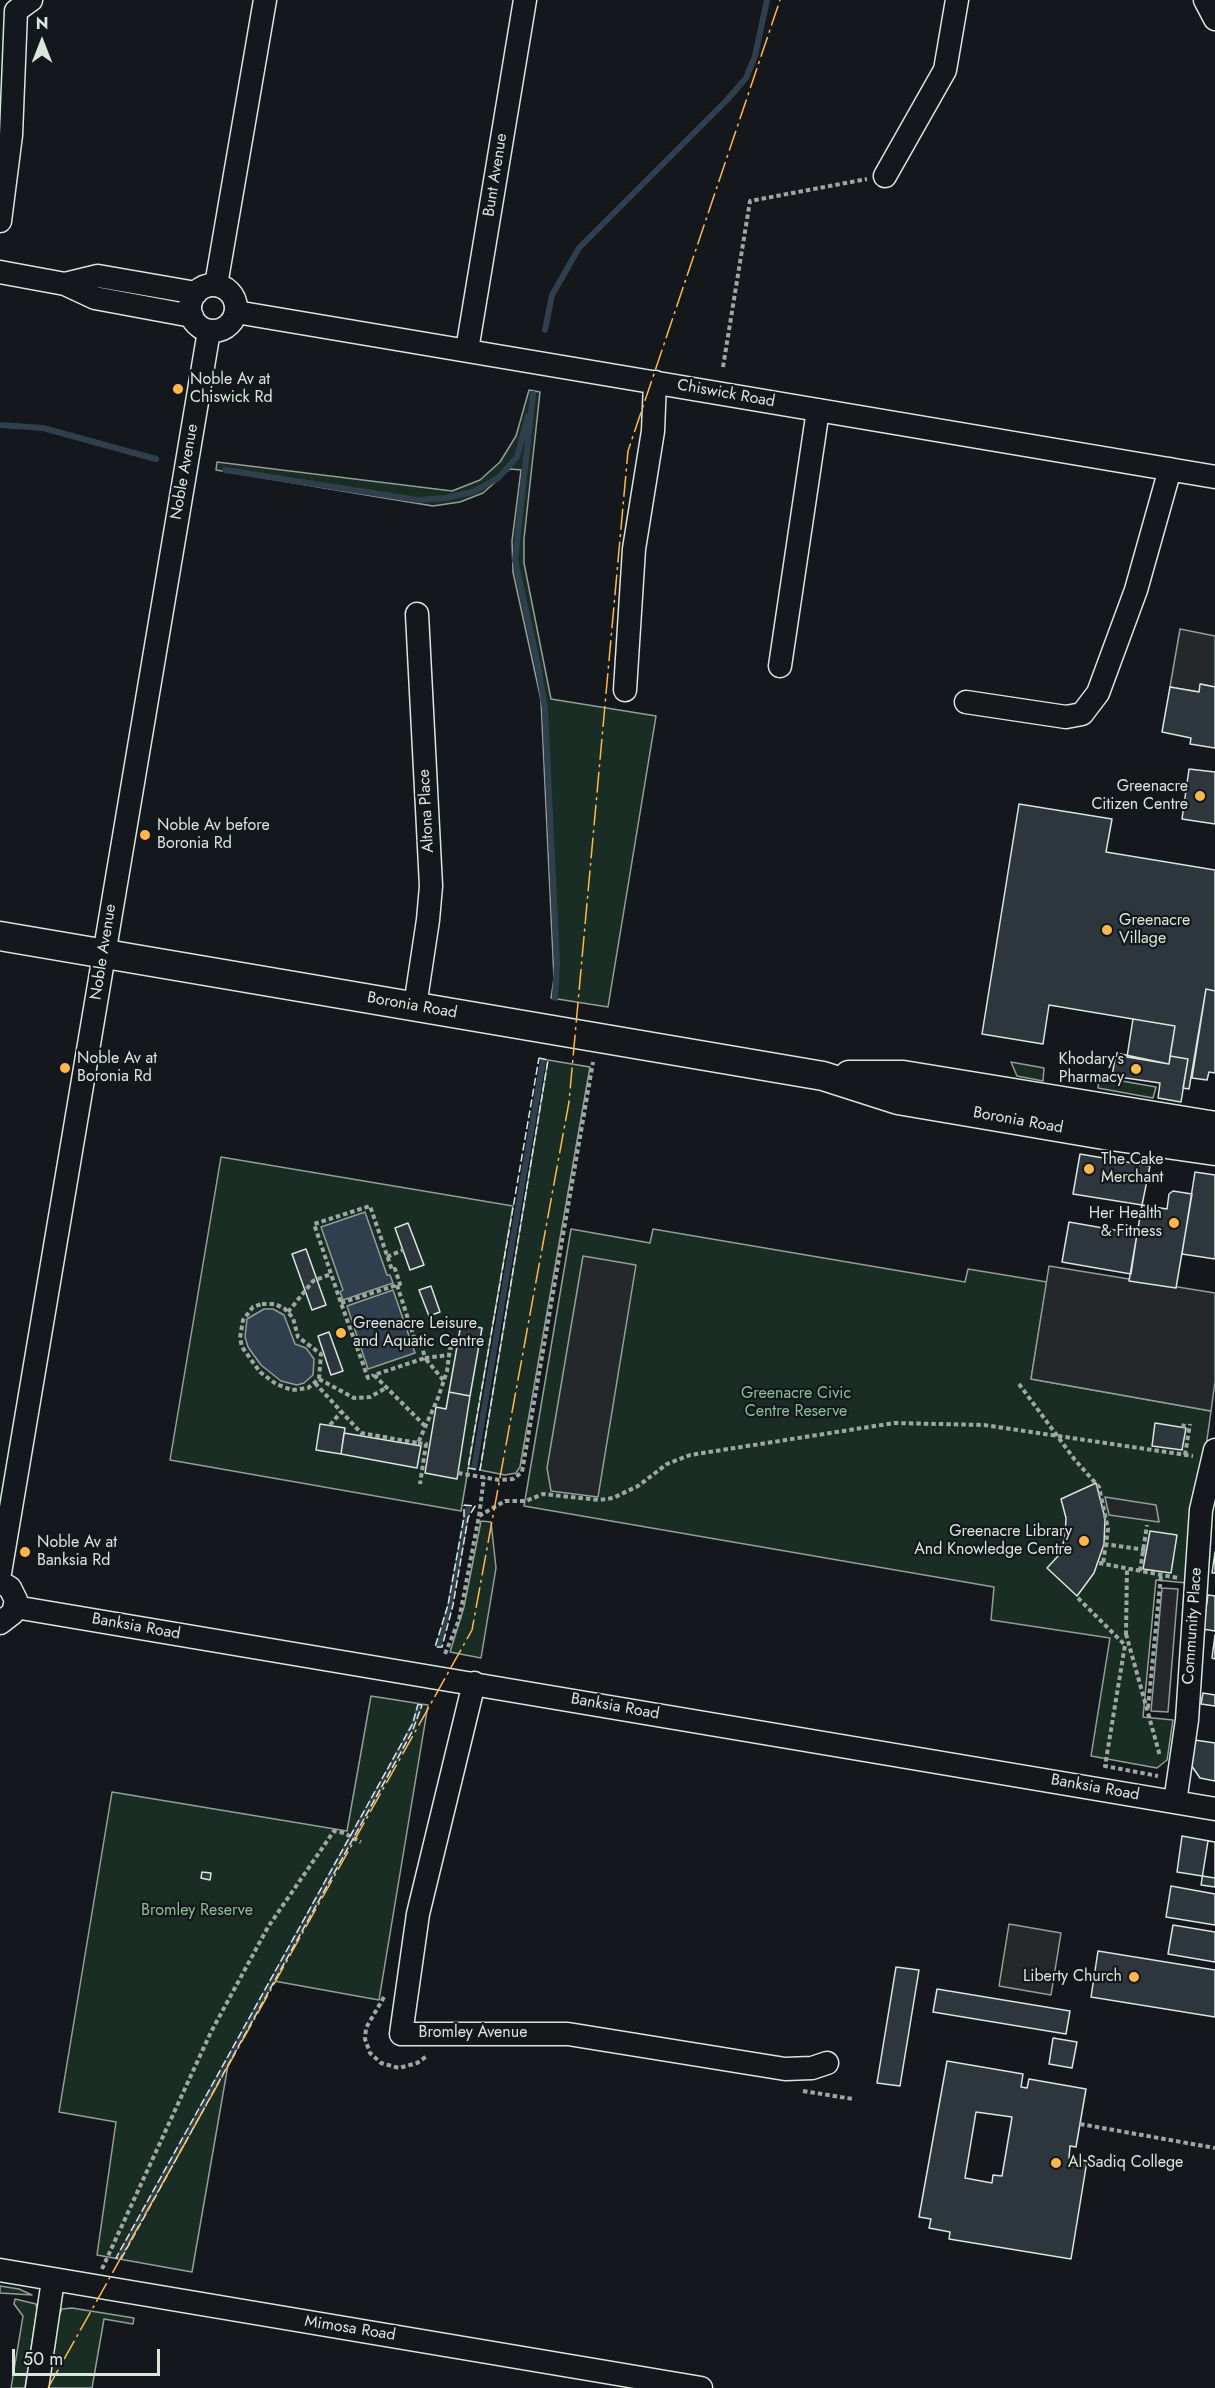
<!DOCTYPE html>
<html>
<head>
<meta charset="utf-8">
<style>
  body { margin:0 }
  #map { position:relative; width:1215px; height:2388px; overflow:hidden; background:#14181c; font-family:Jost,sans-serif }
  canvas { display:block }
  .north { position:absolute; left:12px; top:12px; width:60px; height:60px; -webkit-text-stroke:4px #14181c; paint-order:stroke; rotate:0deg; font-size:16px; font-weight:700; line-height:24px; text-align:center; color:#d8e6dc }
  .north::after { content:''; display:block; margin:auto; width:21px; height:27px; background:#d8e6dc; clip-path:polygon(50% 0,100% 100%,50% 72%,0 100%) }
  .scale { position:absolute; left:12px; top:2349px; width:148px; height:27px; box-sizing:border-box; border:3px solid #d8e6dc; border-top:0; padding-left:8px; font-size:18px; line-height:21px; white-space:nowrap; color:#d8e6dc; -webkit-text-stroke:4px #14181c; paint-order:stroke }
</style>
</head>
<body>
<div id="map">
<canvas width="1215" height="2388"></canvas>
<div class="north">N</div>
<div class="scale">50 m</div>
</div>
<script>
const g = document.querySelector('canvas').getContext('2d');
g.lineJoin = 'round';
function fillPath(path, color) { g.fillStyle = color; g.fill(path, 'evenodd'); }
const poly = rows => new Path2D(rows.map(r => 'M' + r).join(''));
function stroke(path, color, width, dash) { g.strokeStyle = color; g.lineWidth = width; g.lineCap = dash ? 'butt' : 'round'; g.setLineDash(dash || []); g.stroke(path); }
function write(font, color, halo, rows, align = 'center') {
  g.font = font + ' Jost,sans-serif'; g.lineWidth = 4.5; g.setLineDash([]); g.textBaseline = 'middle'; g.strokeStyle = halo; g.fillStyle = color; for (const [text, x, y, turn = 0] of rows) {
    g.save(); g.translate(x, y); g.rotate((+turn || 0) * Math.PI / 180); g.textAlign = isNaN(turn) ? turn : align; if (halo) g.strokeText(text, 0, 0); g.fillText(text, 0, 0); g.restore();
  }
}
const green = poly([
  [529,390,540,392,524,539,524,563,551,699,656,716,608,1007,551,998,554,978,541,700,513,572,512,541,521,470,510,469,483,493,460,502,433,506,216,470,217,462,452,491,480,480,500,462,516,436,529,390],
  [548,1060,590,1067,520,1467,516,1473,505,1475,480,1470,548,1060],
  [1011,1062,1044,1068,1043,1081,1017,1076,1011,1062],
  [1099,1077,1156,1087,1153,1098,1098,1088,1099,1077],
  [221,1157,513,1206,461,1511,170,1460,221,1157],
  [571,1229,650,1243,653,1229,965,1282,968,1269,1047,1282,1031,1379,1211,1411,1187,1583,1156,1580,1143,1717,1173,1720,1167,1760,1157,1768,1091,1756,1110,1638,991,1620,994,1587,524,1506,571,1229],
  [481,1521,491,1522,496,1568,481,1658,450,1652,464,1607,481,1521],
  [371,1696,428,1705,379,2000,274,1981,228,2065,192,2272,97,2255,116,2122,59,2112,112,1792,347,1831,371,1696],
  [0,2286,19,2289,32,2295,0,2293,0,2286],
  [15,2299,36,2304,37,2310,25,2388,11,2388,23,2316,14,2304,15,2299],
  [72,2308,134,2318,133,2324,104,2319,92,2388,47,2388,59,2315,62,2309,72,2308]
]);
const parking = poly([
  [1180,629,1215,636,1215,687,1201,684,1199,692,1170,687,1180,629],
  [583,1256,636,1265,598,1497,551,1491,547,1468,583,1256],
  [1049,1266,1215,1293,1215,1382,1211,1411,1031,1379,1049,1266],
  [1105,1497,1156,1505,1159,1522,1109,1515,1105,1497],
  [1162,1588,1178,1589,1168,1712,1151,1711,1162,1588],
  [1009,1924,1061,1933,1051,1995,999,1986,1009,1924]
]);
const water = poly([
  [365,1212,387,1275,390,1275,393,1283,343,1300,340,1292,343,1290,321,1227,365,1212],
  [393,1290,415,1353,368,1369,347,1306,393,1290],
  [264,1309,273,1309,284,1315,295,1344,306,1348,314,1359,313,1375,304,1383,297,1385,281,1381,261,1365,248,1347,245,1337,247,1319,264,1309]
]);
const stream = poly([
  [545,330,552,295,579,248,726,101,746,78,755,56,767,0],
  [533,394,515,560,538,666,545,709,557,964,555,998],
  [0,425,43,428,156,459],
  [225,470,418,500,445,498,473,492,498,478,517,457,528,416],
  [474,1468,543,1061],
  [439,1645,450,1605,468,1508],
  [119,2257,402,1747,414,1723,420,1705]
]);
const building = poly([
  [1200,684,1215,687,1215,748,1190,744,1191,738,1162,732,1170,687,1199,692,1200,684],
  [1189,769,1215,772,1215,824,1182,819,1189,769],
  [1019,804,1112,819,1106,852,1215,870,1215,991,1206,989,1189,1089,1183,1088,1188,1059,1170,1056,1175,1026,1049,1005,1043,1044,982,1034,1019,804],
  [1206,989,1215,991,1215,1073,1209,1072,1207,1080,1192,1078,1206,989],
  [1133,1019,1175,1026,1169,1064,1127,1057,1133,1019],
  [1116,1053,1169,1064,1170,1056,1188,1059,1181,1102,1158,1098,1160,1083,1112,1076,1116,1053],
  [1080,1154,1150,1166,1142,1205,1073,1194,1080,1154],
  [1195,1172,1215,1175,1215,1259,1182,1254,1195,1172],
  [1173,1191,1192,1194,1176,1288,1129,1281,1142,1205,1167,1209,1169,1194,1173,1191],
  [1069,1222,1137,1234,1131,1274,1062,1262,1069,1222],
  [408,1223,424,1265,410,1270,395,1228,408,1223],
  [306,1249,326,1305,312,1310,292,1254,306,1249],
  [431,1286,440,1312,429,1316,419,1290,431,1286],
  [461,1324,482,1328,470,1396,449,1392,461,1324],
  [329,1332,343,1371,331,1375,318,1336,329,1332],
  [449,1392,470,1396,457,1479,425,1473,436,1407,446,1409,449,1392],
  [1155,1423,1186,1428,1182,1450,1152,1446,1155,1423],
  [320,1424,345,1428,341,1454,316,1450,320,1424],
  [344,1433,421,1446,417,1468,341,1454,344,1433],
  [1096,1483,1105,1518,1104,1544,1094,1573,1077,1596,1047,1568,1059,1555,1065,1538,1066,1518,1061,1499,1096,1483],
  [1150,1531,1177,1535,1171,1573,1143,1569,1150,1531],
  [1215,1552,1215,1573,1212,1573,1215,1552],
  [1208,1595,1215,1596,1215,1631,1203,1629,1208,1595],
  [1215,1635,1215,1659,1212,1658,1215,1635],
  [1203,1693,1215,1695,1215,1706,1201,1704,1203,1693],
  [1195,1740,1215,1743,1215,1781,1200,1778,1191,1765,1195,1740],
  [1182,1836,1215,1842,1215,1878,1177,1872,1182,1836],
  [1208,1841,1215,1842,1215,1887,1201,1885,1208,1841],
  [202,1872,211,1873,210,1880,201,1878,202,1872],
  [1171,1886,1215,1894,1215,1925,1166,1917,1171,1886],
  [1173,1925,1215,1932,1215,1962,1168,1954,1173,1925],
  [1098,1951,1215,1970,1215,2017,1091,1997,1098,1951],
  [896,1967,919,1970,900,2086,877,2083,896,1967],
  [937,1989,1070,2011,1066,2034,933,2012,937,1989],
  [1053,2038,1077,2042,1072,2068,1049,2064,1053,2038],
  [947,2061,1023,2074,1021,2087,1027,2088,1029,2079,1086,2089,1076,2147,1070,2146,1069,2158,1087,2161,1071,2259,949,2239,950,2232,929,2228,931,2219,919,2217,947,2061],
  [976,2112,1012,2117,1002,2176,993,2175,992,2183,965,2178,976,2112]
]);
const path = poly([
  [723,367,750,201,867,179],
  [387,1257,403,1250],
  [397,1285,415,1340,420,1339,425,1358,449,1355],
  [341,1303,400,1284,395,1269,392,1270,370,1206,314,1224,341,1303,368,1378,374,1375],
  [262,1304,275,1304,285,1309,293,1318,298,1337,321,1354,319,1379,308,1388,292,1390,276,1384,260,1372,242,1347,240,1338,243,1320,253,1307,262,1304],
  [288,1312,313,1281,331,1274],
  [319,1379,354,1398,370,1397,386,1388],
  [315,1383,361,1433,418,1443,438,1398,447,1371,450,1348,457,1347],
  [1019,1384,1075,1460,1099,1487,1108,1529,1103,1564],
  [330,1425,341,1412],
  [425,1426,374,1375,425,1358,444,1381],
  [1183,1428,1184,1423],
  [418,1443,426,1444,420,1484],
  [1185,1455,1190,1424],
  [458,1473,499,1480,513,1479,522,1472,593,1062],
  [479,1516,505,1501,526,1501,543,1494,599,1500,613,1498,638,1486,667,1464,690,1455,894,1423,984,1425,1193,1456],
  [1104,1544,1146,1550],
  [1099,1563,1178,1578],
  [1140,1571,1147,1525],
  [1078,1598,1125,1645,1105,1766,1158,1776],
  [1126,1634,1160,1756],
  [1126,1635,1127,1568],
  [445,1654,459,1620,479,1516,484,1477],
  [1148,1708,1161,1575],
  [384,1997,366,2028,365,2039,370,2053,381,2063,399,2068,417,2063,427,2056],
  [803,2091,853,2099],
  [1080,2124,1215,2148],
  [102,2269,211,2032,268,1927,334,1831,344,1833,361,1842]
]);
const minor = poly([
  [1205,0,1215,19],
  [885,176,945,70,957,0],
  [0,221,11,135,16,11,31,0],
  [0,272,65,284,98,276,196,293],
  [65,284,95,298,192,316],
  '190 308a23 23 0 1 1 46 0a23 23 0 1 1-46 0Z',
  [216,285,265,0],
  [236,312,1215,477],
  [467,350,525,0],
  [780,666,818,410],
  [625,690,634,549,653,431,655,382],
  [966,702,1066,717,1082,714,1098,693,1136,590,1170,469],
  [415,1006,428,920,431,886,417,614],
  [0,1573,209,331],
  [0,1582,10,1588,16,1600,13,1613,0,1623],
  [15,1607,1215,1809],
  [474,1683,418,1914,401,2034,568,2034,785,2069,812,2068,827,2063],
  [1175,1802,1187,1720,1201,1510,1215,1450],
  [0,2270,701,2388],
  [37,2388,53,2280]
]);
const major = poly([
  [0,936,823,1076,898,1100,1104,1135,1215,1151],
  [849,1075,903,1075,1215,1126]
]);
const fence = poly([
  [539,1058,548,1060,480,1470,468,1468,539,1058],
  [464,1505,475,1506,468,1518,453,1605,442,1647,435,1647,448,1605,464,1517,464,1505],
  [418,1704,422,1705,412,1732,121,2259,116,2258,413,1723,418,1704]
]);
const power = poly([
  [48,2388,472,1630,569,1102,628,451,780,0]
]);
const markers = [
  [178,389,6,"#ffb74d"],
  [1200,796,6,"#ffb74d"],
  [145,835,6,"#ffb74d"],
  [1107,930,6,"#ffb74d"],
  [65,1068,6,"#ffb74d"],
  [1136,1069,6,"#ffb74d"],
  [1089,1169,6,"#ffb74d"],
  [1174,1223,6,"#ffb74d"],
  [341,1333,6,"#ffb74d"],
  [1084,1541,6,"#ffb74d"],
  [25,1552,6,"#ffb74d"],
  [1134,1977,6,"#ffb74d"],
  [1056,2163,6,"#ffb74d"]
];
const streetNames = [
  ["Bunt Avenue",496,175,-81],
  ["Chiswick Road",726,394,10],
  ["Noble Avenue",185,472,-80],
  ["Altona Place",427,811,-93],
  ["Noble Avenue",104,952,-81],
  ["Boronia Road",412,1006,10],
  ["Boronia Road",1018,1121,10],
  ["Community Place",1193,1626,-86],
  ["Banksia Road",136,1627,10],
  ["Banksia Road",615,1707,10],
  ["Banksia Road",1095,1788,10],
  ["Bromley Avenue",473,2033],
  ["Mimosa Road",350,2329,9]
];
const poiNames = [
  ["Noble Av at",190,380],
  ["Chiswick Rd",190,398],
  ["Greenacre",1188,787,"right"],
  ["Citizen Centre",1188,805,"right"],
  ["Noble Av before",157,826],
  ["Boronia Rd",157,844],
  ["Greenacre",1119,921],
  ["Village",1119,939],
  ["Noble Av at",77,1059],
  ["Boronia Rd",77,1077],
  ["Khodary's",1124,1060,"right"],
  ["Pharmacy",1124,1078,"right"],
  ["The Cake",1101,1160],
  ["Merchant",1101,1178],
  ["Her Health",1162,1214,"right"],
  ["& Fitness",1162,1232,"right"],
  ["Greenacre Leisure",353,1324],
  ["and Aquatic Centre",353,1342],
  ["Greenacre Library",1072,1532,"right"],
  ["And Knowledge Centre",1072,1550,"right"],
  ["Noble Av at",37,1543],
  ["Banksia Rd",37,1561],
  ["Liberty Church",1122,1977,"right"],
  ["Al Sadiq College",1068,2163]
];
const parkNames = [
  ["Greenacre Civic",796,1394],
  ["Centre Reserve",796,1412],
  ["Bromley Reserve",197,1911]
];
fillPath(green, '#1a2d24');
stroke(green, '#939e99', 1.5);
fillPath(parking, '#24282b');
stroke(parking, '#939e99', 1.5);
fillPath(water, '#2f3f4d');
stroke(water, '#939e99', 1.5);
stroke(stream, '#2f3f4d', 6);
fillPath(building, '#2c363c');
stroke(building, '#d8e6dc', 1.5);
stroke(minor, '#d8e6dc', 25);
stroke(major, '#d8e6dc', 31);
stroke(path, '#9da8a2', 4, [4.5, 3]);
stroke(minor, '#14181c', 22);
stroke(major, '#14181c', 28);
stroke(fence, '#d8e6dc', 1.5, [8, 3]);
stroke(power, '#ffb74d', 1.5, [21, 4.5, 3, 4.5]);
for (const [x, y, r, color] of markers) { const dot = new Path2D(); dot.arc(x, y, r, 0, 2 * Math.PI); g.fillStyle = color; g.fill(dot); stroke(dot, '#14181c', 2); }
write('16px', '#d8e6dc', '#14181c', streetNames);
write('16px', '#d8e6dc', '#14181c', poiNames, 'left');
write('16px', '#8ac095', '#14181c', parkNames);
</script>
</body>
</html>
